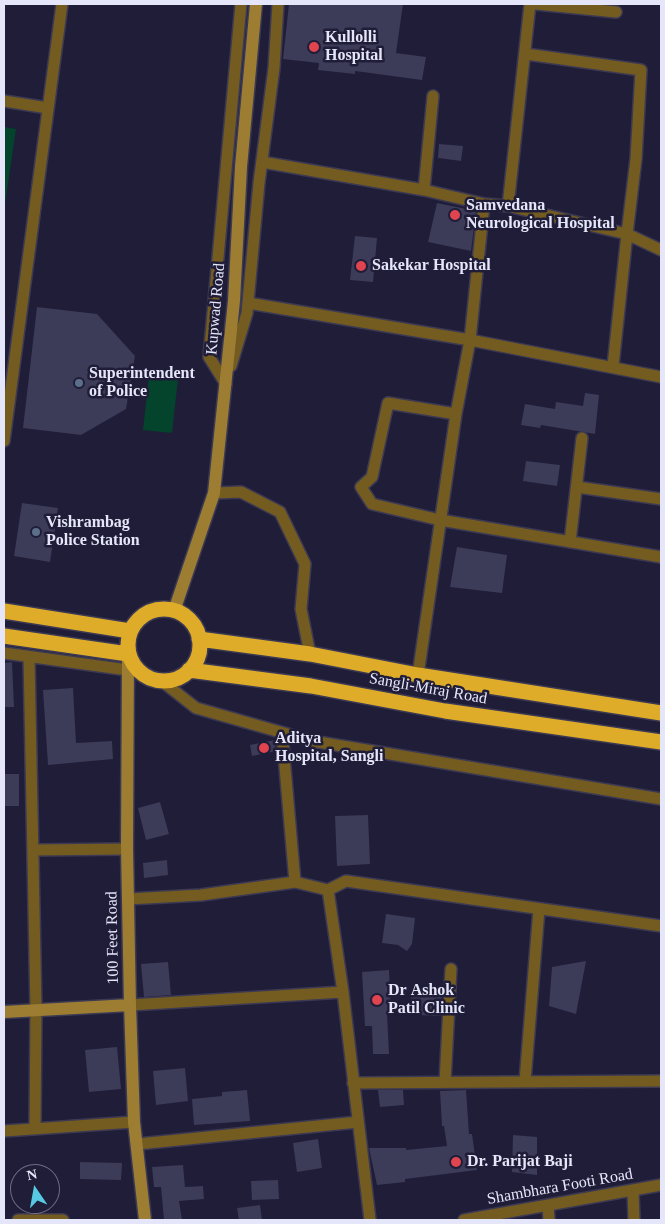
<!DOCTYPE html>
<html>
<head>
<meta charset="utf-8">
<style>
  body { margin:0 }
  #map { position:relative; width:665px; height:1224px; overflow:hidden; background:#1f1d38; font-family:"Times New Roman",serif }
  canvas { display:block }
  .frame { position:absolute; inset:0; border:5px solid #e5e6f9; pointer-events:none }
  .north { position:absolute; left:10px; top:1164px; width:50px; height:50px; box-sizing:border-box; background:#1f1d38; border:1px solid #6e6d85; border-radius:50%; rotate:348deg; font-size:14px; font-weight:700; line-height:20px; text-align:center; color:#e5e6f9 }
  .north::after { content:''; display:block; margin:auto; width:18px; height:22px; background:#57c9e2; clip-path:polygon(50% 0,100% 100%,50% 72%,0 100%) }
</style>
</head>
<body>
<div id="map">
<canvas width="665" height="1224"></canvas>
<div class="frame"></div>
<div class="north">N</div>
</div>
<script>
const g = document.querySelector('canvas').getContext('2d');
g.lineJoin = 'round';
function fillPath(path, color) { g.fillStyle = color; g.fill(path, 'evenodd'); }
const poly = rows => new Path2D(rows.map(r => 'M' + r).join(''));
function stroke(path, color, width, dash) { g.strokeStyle = color; g.lineWidth = width; g.lineCap = dash ? 'butt' : 'round'; g.setLineDash(dash || []); g.stroke(path); }
function write(font, color, halo, rows, align = 'center') {
  g.font = font + ' "Times New Roman",serif'; g.lineWidth = 5; g.setLineDash([]); g.textBaseline = 'middle'; g.strokeStyle = halo; g.fillStyle = color; for (const [text, x, y, turn = 0] of rows) {
    g.save(); g.translate(x, y); g.rotate((+turn || 0) * Math.PI / 180); g.textAlign = isNaN(turn) ? turn : align; if (halo) g.strokeText(text, 0, 0); g.fillText(text, 0, 0); g.restore();
  }
}
const green = poly([
  [4,127,16,129,4,211],
  [149,375,178,379,172,433,143,430]
]);
const building = poly([
  [289,4,403,4,396,53,426,57,422,80,355,71,355,74,318,70,319,63,283,59],
  [439,144,463,146,461,161,438,158],
  [437,203,476,211,471,251,428,242],
  [355,236,377,238,373,282,350,280],
  [37,307,97,314,135,356,126,409,81,435,23,428],
  [585,393,599,395,595,434,541,425,540,428,521,425,525,404,555,409,556,402,583,406],
  [526,461,560,465,557,486,523,481],
  [22,503,58,508,50,562,14,556],
  [457,547,507,555,502,593,450,587],
  [12,662,14,707,4,707,4,663],
  [73,688,76,743,112,741,113,759,48,765,43,690],
  [275,740,276,751,252,756,250,745],
  [4,774,19,774,19,806,4,806],
  [160,802,169,834,146,840,138,808],
  [368,815,370,864,337,866,335,816],
  [167,860,168,875,144,878,143,863],
  [386,914,415,918,412,944,407,951,398,945,382,943],
  [586,961,576,1014,549,1006,552,967],
  [168,962,171,995,144,997,141,964],
  [389,970,391,1013,387,1013,389,1054,373,1054,372,1026,365,1026,362,972],
  [412,987,442,988,441,1016,419,1015,419,1003,411,1002],
  [117,1047,121,1089,89,1092,85,1050],
  [185,1068,188,1101,156,1105,153,1071],
  [247,1090,250,1121,194,1125,192,1099,222,1096,222,1092],
  [378,1090,403,1090,404,1105,380,1107],
  [466,1090,469,1134,472,1134,477,1170,405,1179,405,1182,377,1185,369,1148,406,1148,406,1150,447,1146,444,1126,442,1126,440,1091],
  [513,1135,537,1137,537,1175,512,1172],
  [318,1139,322,1168,297,1172,293,1143],
  [80,1162,122,1163,121,1180,80,1179],
  [183,1165,185,1187,203,1186,204,1199,179,1201,182,1220,164,1220,161,1187,154,1187,152,1167],
  [278,1180,279,1199,252,1200,251,1181],
  [260,1205,262,1220,239,1220,237,1208]
]);
const street = poly([
  [536,4,616,12],
  [4,101,48,108],
  [262,162,424,190,484,204,508,206,530,4],
  [424,190,433,96],
  [508,206,627,234,636,159,641,70,526,54],
  [248,303,470,340,661,377],
  [231,366,247,313,259,183,274,68,278,4],
  [613,366,627,234,661,250],
  [226,384,209,357,241,4],
  [456,414,388,403,372,477,361,487,372,504,440,520,661,557],
  [4,441,62,4],
  [577,487,661,499],
  [214,493,241,492,280,512,305,564,301,609,310,654],
  [570,542,582,438],
  [4,653,128,670],
  [29,657,36,1010,35,1129],
  [418,675,456,414,470,340,484,204],
  [163,682,196,708,312,741,661,799],
  [282,733,295,882,328,890,343,992],
  [34,850,127,849],
  [328,890,346,881,661,926],
  [128,899,201,895,295,882],
  [130,1005,343,992,370,1220],
  [525,1081,539,909],
  [445,1082,451,969],
  [353,1083,661,1081],
  [4,1131,134,1122],
  [138,1144,358,1122],
  [633,1190,634,1220],
  [548,1205,549,1220],
  [18,1220,63,1220],
  [464,1220,661,1185]
]);
const secondary = poly([
  [174,611,214,493,234,301,241,167,256,4],
  [128,654,127,849,130,1005,134,1122,145,1220],
  [4,1012,130,1005]
]);
const highway = poly([
  '128 645a36 36 0 1 1 72 0a36 36 0 1 1-72 0Z',
  [4,611,130,631],
  [4,636,128,654],
  [199,639,310,654,418,675,661,713],
  [189,670,311,686,445,711,661,742]
]);
const markers = [
  [314,47,6,"#e0444e"],
  [455,215,6,"#e0444e"],
  [361,266,6,"#e0444e"],
  [79,383,5,"#5c6f8a"],
  [36,532,5,"#5c6f8a"],
  [264,748,6,"#e0444e"],
  [377,1000,6,"#e0444e"],
  [456,1162,6,"#e0444e"]
];
const poiNames = [
  ["Kullolli",325,38],
  ["Hospital",325,56],
  ["Samvedana",466,206],
  ["Neurological Hospital",466,224],
  ["Sakekar Hospital",372,266],
  ["Superintendent",89,374],
  ["of Police",89,392],
  ["Vishrambag",46,523],
  ["Police Station",46,541],
  ["Aditya",275,739],
  ["Hospital, Sangli",275,757],
  ["Dr Ashok",388,991],
  ["Patil Clinic",388,1009],
  ["Dr. Parijat Baji",467,1162]
];
const streetNames = [
  ["Kupwad Road",216,309,-85],
  ["Sangli-Miraj Road",428,689,10],
  ["100 Feet Road",113,938,-91],
  ["Shambhara Footi Road",560,1187,-10]
];
fillPath(green, '#04432c');
fillPath(building, '#3c3b58');
stroke(street, '#3b3953', 14);
stroke(secondary, '#3b3953', 15);
stroke(highway, '#3b3953', 18);
stroke(street, '#745b1f', 11);
stroke(secondary, '#9c7d32', 12);
stroke(highway, '#deac29', 15);
for (const [x, y, r, color] of markers) { const dot = new Path2D(); dot.arc(x, y, r, 0, 2 * Math.PI); g.fillStyle = color; g.fill(dot); stroke(dot, '#1f1d38', 2); }
write('bold 16px', '#e5e6f9', '#1f1d38', poiNames, 'left');
write('16px', '#e5e6f9', '#1f1d38', streetNames);
</script>
</body>
</html>
